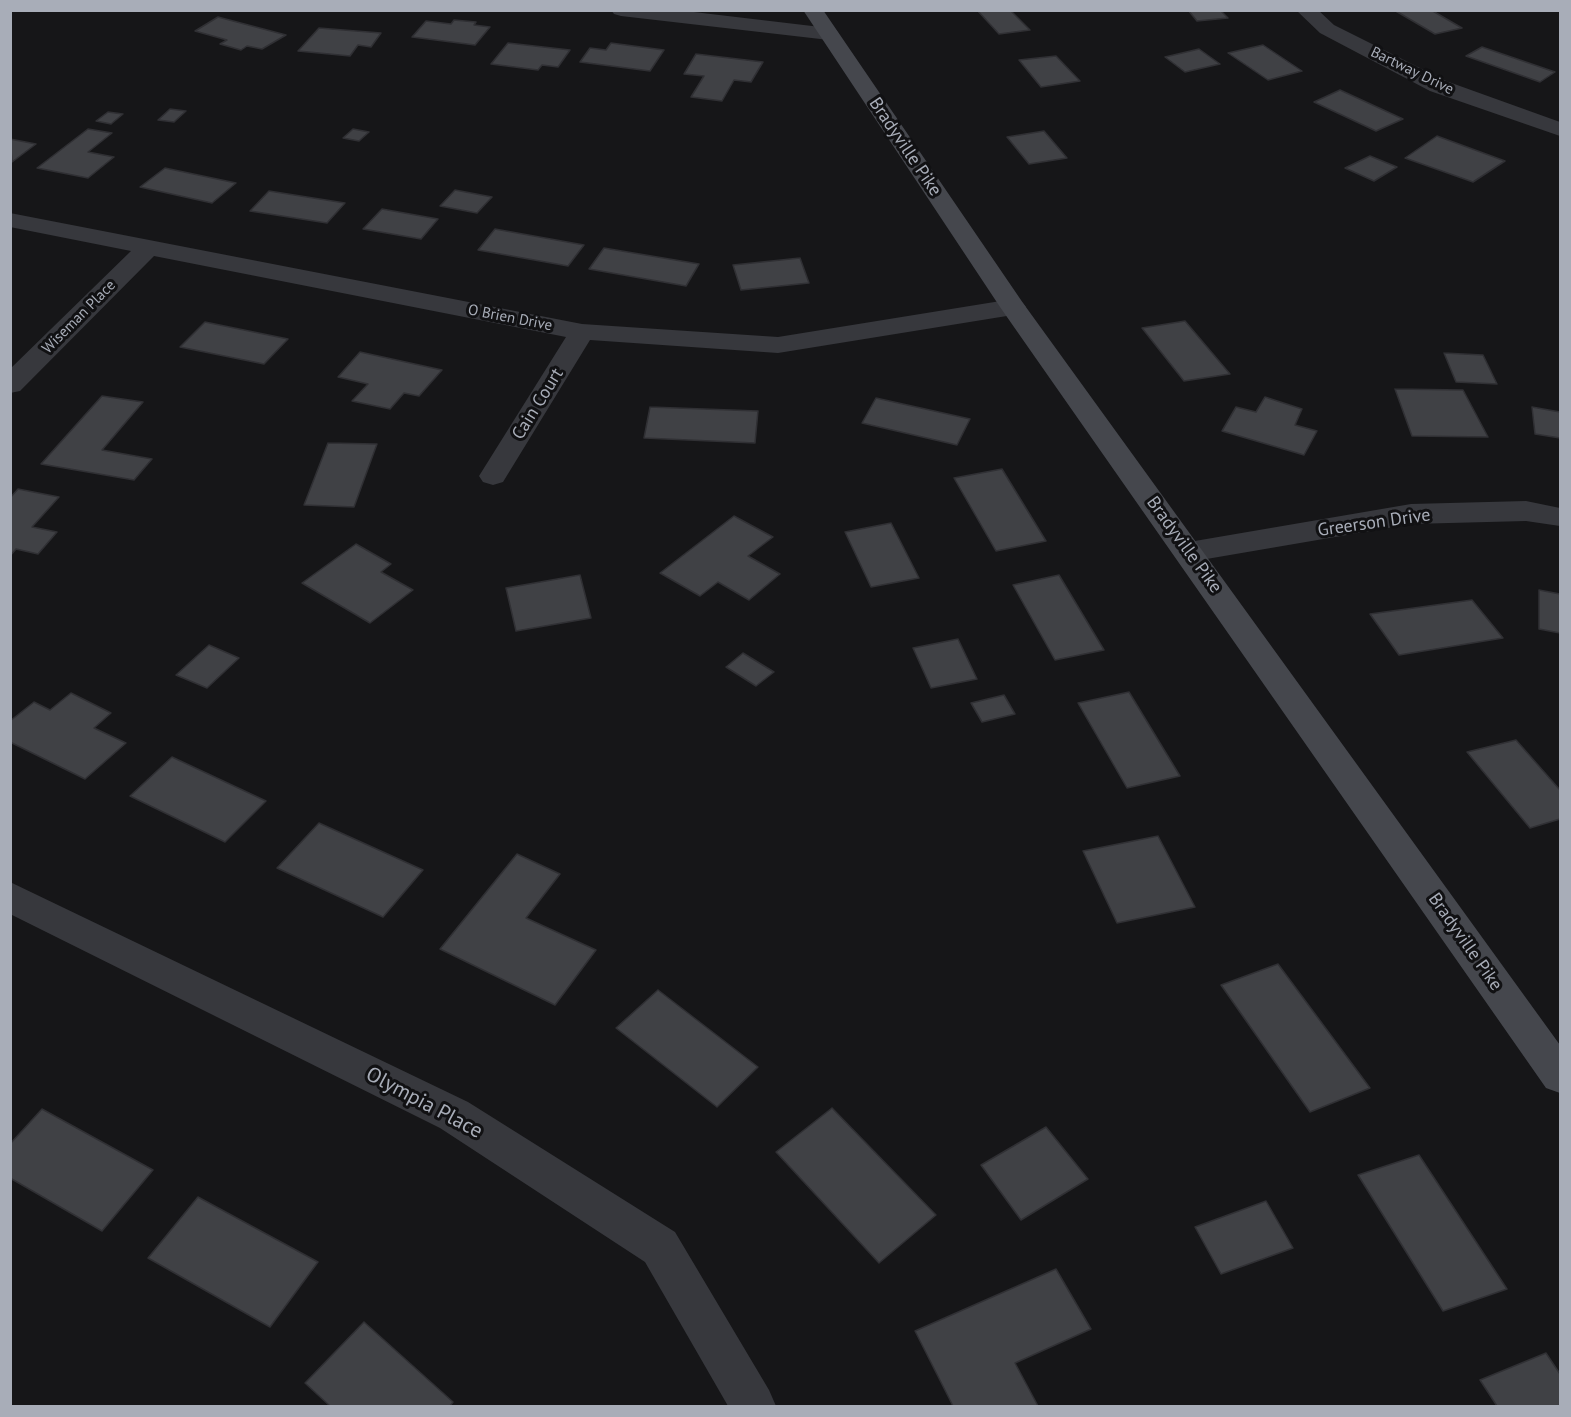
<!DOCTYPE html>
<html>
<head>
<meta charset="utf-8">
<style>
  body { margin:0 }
  #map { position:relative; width:1571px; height:1417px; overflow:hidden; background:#161618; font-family:"PT Sans",sans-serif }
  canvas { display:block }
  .frame { position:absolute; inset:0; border:12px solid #a8adb8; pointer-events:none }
</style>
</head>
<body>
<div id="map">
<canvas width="1571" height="1417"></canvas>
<div class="frame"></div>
</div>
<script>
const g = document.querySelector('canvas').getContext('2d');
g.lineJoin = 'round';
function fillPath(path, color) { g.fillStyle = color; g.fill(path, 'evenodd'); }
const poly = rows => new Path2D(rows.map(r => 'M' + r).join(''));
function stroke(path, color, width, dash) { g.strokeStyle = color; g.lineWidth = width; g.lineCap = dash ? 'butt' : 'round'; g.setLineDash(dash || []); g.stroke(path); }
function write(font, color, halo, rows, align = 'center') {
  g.font = font + ' "PT Sans",sans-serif'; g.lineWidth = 6; g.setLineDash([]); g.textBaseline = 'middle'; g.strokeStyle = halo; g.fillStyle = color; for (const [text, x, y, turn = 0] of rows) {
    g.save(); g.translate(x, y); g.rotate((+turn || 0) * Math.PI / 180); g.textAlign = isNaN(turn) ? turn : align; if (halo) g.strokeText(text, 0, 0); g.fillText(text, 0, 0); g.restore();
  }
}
const building = poly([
  [977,10,1010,10,1030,30,999,34,977,10],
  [1188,10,1220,10,1228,18,1197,21,1188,10],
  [1394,10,1431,10,1462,28,1435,34,1394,10],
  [218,17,286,35,262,49,247,46,241,50,220,44,227,40,195,31,218,17],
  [454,20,476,22,474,25,490,27,475,45,412,37,426,21,451,24,454,20],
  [319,28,381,33,371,47,358,45,350,56,298,51,319,28],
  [508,43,570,50,558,67,542,65,538,70,491,64,508,43],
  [611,43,664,50,650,71,580,62,590,48,606,50,611,43],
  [1263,45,1302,71,1268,80,1228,53,1263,45],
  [1482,47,1555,72,1540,82,1466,56,1482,47],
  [1199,49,1220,64,1185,72,1165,57,1199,49],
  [696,54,763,62,751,82,734,80,722,101,691,97,704,76,684,74,696,54],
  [1056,56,1080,81,1041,87,1019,60,1056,56],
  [1340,90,1403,119,1376,131,1314,102,1340,90],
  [170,109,186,111,174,122,158,120,170,109],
  [108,112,123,114,111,124,96,121,108,112],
  [88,129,112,133,88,152,114,157,88,178,37,168,88,129],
  [353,129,369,132,359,141,343,138,353,129],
  [1044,131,1067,158,1029,164,1007,137,1044,131],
  [1437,136,1505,161,1473,182,1405,158,1437,136],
  [10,139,36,144,12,162,10,139],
  [1370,156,1397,167,1374,181,1345,168,1370,156],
  [165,168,236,183,212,203,140,187,165,168],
  [455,190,492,197,477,213,440,206,455,190],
  [269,191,345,203,327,223,250,211,269,191],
  [382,209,438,219,421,239,363,229,382,209],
  [495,229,584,245,568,266,478,250,495,229],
  [604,248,699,264,686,286,589,269,604,248],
  [800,258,809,283,741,290,733,265,800,258],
  [1185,321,1230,374,1184,381,1142,328,1185,321],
  [205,322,288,339,264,364,180,347,205,322],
  [360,352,442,370,419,396,404,393,390,409,352,401,368,384,338,377,360,352],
  [1444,353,1483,355,1497,384,1456,382,1444,353],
  [1395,389,1463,390,1488,437,1412,436,1395,389],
  [102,396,143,402,102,450,152,459,134,480,41,464,102,396],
  [1265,397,1302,409,1295,425,1317,431,1304,455,1222,431,1236,407,1256,412,1265,397],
  [876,398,970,419,957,445,862,423,876,398],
  [650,407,758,411,755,443,644,438,650,407],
  [1532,407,1560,412,1560,438,1535,434,1532,407],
  [328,443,377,444,354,507,304,505,328,443],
  [1002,469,1046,541,996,551,954,478,1002,469],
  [18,489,59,497,32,527,57,532,38,554,16,549,10,556,10,498,18,489],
  [734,516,773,537,748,556,780,574,749,600,718,582,700,596,660,573,734,516],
  [891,523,919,578,871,587,845,532,891,523],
  [356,544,391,564,381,572,413,590,370,623,302,583,356,544],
  [580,575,591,618,516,631,506,588,580,575],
  [1059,575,1104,650,1055,660,1013,585,1059,575],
  [1539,590,1560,594,1560,633,1539,629,1539,590],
  [1472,600,1503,638,1399,655,1370,614,1472,600],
  [958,639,977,679,931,688,913,648,958,639],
  [209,645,239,658,207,688,176,675,209,645],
  [743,653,774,672,756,686,726,667,743,653],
  [1129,692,1180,776,1127,788,1078,703,1129,692],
  [71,693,111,713,94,728,126,743,85,779,10,742,10,721,34,702,50,710,71,693],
  [1004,695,1015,714,982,722,971,703,1004,695],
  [1516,740,1560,790,1560,819,1530,828,1467,752,1516,740],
  [172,757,266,801,225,842,130,796,172,757],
  [319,823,423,870,383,917,277,868,319,823],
  [1158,836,1195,907,1117,923,1083,851,1158,836],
  [517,854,560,874,526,918,596,950,555,1005,440,949,517,854],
  [1278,964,1370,1088,1310,1112,1221,985,1278,964],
  [658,990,758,1067,717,1107,616,1028,658,990],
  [832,1108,936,1215,879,1263,776,1152,832,1108],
  [42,1109,153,1170,102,1231,10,1178,10,1144,42,1109],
  [1046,1127,1088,1179,1021,1220,981,1165,1046,1127],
  [1419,1155,1507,1289,1443,1311,1358,1175,1419,1155],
  [198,1197,318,1262,270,1327,148,1258,198,1197],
  [1266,1201,1293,1248,1221,1274,1195,1227,1266,1201],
  [1056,1269,1091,1329,1015,1363,1038,1406,953,1406,915,1331,1056,1269],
  [364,1322,453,1402,450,1406,330,1406,305,1383,364,1322],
  [1546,1353,1560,1374,1560,1406,1497,1406,1480,1380,1546,1353]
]);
const street = poly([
  [611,10,677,10,829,28,836,30,839,34,836,38,829,40,621,16,614,14,611,10],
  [1296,10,1318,10,1334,25,1446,81,1560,122,1560,136,1430,91,1320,33,1296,10],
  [10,213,582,324,778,337,1013,299,1022,302,1026,307,1022,312,1013,315,778,353,590,340,503,482,493,485,483,482,479,476,566,337,154,256,20,391,10,393,10,369,131,251,10,227,10,213],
  [1526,501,1560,508,1560,526,1526,521,1411,524,1189,562,1178,559,1174,552,1178,545,1189,542,1411,504,1526,501],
  [10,882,468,1102,675,1232,769,1390,776,1406,728,1406,645,1262,440,1128,10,914,10,882]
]);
const secondary = poly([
  [803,10,823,10,1023,303,1560,1045,1560,1093,1546,1088,1000,307,803,10]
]);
const farStreetnames = [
  ["Bartway Drive",1412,71,26],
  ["Wiseman Place",79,317,-45],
  ["O Brien Drive",510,318,11]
];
const streetNames = [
  ["Bradyville Pike",905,147,56],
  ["Cain Court",538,404,-58],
  ["Greerson Drive",1374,523,-8],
  ["Bradyville Pike",1184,545,54],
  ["Bradyville Pike",1465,942,55]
];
const nearStreetnames = [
  ["Olympia Place",424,1103,28]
];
fillPath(building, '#404145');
stroke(building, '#303034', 1.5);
fillPath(street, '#37383d');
fillPath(secondary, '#45474d');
write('15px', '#a8adb8', '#111113', farStreetnames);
write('18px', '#a8adb8', '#111113', streetNames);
write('21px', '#a8adb8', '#111113', nearStreetnames);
</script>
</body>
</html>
